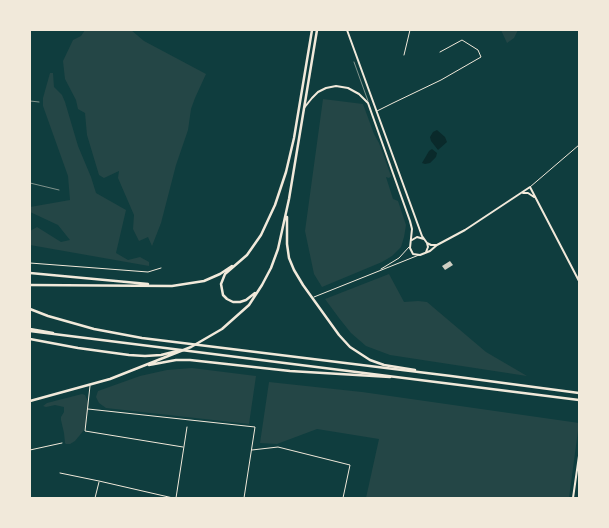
<!DOCTYPE html>
<html>
<head>
<meta charset="utf-8">
<style>
  body { margin:0 }
  #map { position:relative; width:609px; height:528px; overflow:hidden; background:#0f3d3e; font-family:"DejaVu Sans",sans-serif }
  canvas { display:block }
  .frame { position:absolute; inset:0; border:31px solid #f1e9da; pointer-events:none }
</style>
</head>
<body>
<div id="map">
<canvas width="609" height="528"></canvas>
<div class="frame"></div>
</div>
<script>
const g = document.querySelector('canvas').getContext('2d');
g.lineJoin = 'round';
function fillPath(path, color) { g.fillStyle = color; g.fill(path, 'evenodd'); }
const poly = rows => new Path2D(rows.map(r => 'M' + r).join(''));
function stroke(path, color, width, dash) { g.strokeStyle = color; g.lineWidth = width; g.lineCap = dash ? 'butt' : 'round'; g.setLineDash(dash || []); g.stroke(path); }
const green = poly([
  [85,30,131,30,144,41,206,74,195,98,191,109,188,130,176,165,161,223,152,246,148,237,139,241,133,229,134,215,118,178,119,171,104,178,99,175,87,135,85,113,78,109,76,100,65,79,63,61,73,40,81,36],
  [501,30,518,30,514,38,507,43],
  [50,73,53,73,54,87,62,95,65,102,78,146,91,177,96,193,126,210,116,253,128,260,140,257,149,262,149,266,30,245,30,231,37,227,61,242,70,240,58,225,30,212,30,207,70,200,68,176,43,106,43,98],
  [323,99,363,104,374,134,379,143,391,176,389,178,386,177,393,199,398,201,406,225,404,237,401,247,392,256,382,262,322,287,314,274,305,231],
  [389,274,404,302,418,301,427,302,486,352,527,376,390,355,366,346,351,333,339,318,325,299],
  [192,368,256,376,249,424,106,408,99,403,96,397,98,391,140,376,167,370],
  [269,382,362,392,579,423,569,498,366,498,379,439,317,429,277,444,260,443],
  [82,394,85,395,89,404,86,423,84,430,75,441,70,444,66,444,65,443,64,433,61,420,61,417,64,412,64,407,55,405,46,407,43,406,47,403]
]);
const water = poly([
  [437,130,445,137,447,142,438,150,431,141,430,137,433,132],
  [432,149,437,153,436,157,430,163,425,164,422,163,429,151]
]);
const building = poly([
  [450,261,453,265,445,270,442,266]
]);
const service = poly([
  [354,62,368,101],
  [30,101,39,102],
  [30,183,59,190]
]);
const minor = poly([
  [404,55,410,30],
  [377,111,393,103,441,80,481,57,478,50,462,40,440,52],
  [530,187,579,145],
  [30,263,148,272,161,268],
  [381,269,399,258,409,247],
  [314,297,419,255],
  [90,386,85,431,183,447],
  [88,409,255,427,244,498],
  [30,450,62,443],
  [252,450,278,447,350,465,343,498],
  [60,473,99,481,173,498],
  [95,498,99,482],
  [176,498,187,427]
]);
const tertiary = poly([
  [347,30,422,236,427,243,428,247,426,252],
  [304,108,312,98,318,92,326,88,336,86,348,88,359,94,368,103,410,221,412,229,410,248,413,254,420,255,430,251,437,245,465,230,530,187,579,281],
  [523,193,528,193,534,197],
  [412,240,417,237,424,239],
  [427,243,431,245,437,245],
  [573,498,579,456]
]);
const secondary = poly([
  [287,217,287,244,289,258,294,270,303,285,339,335,350,347,370,360,384,365,415,370],
  [30,273,148,284],
  [30,285,172,286,204,281,220,274,232,266],
  [255,293,246,300,240,302,233,302,227,299,223,295,221,284,225,274,247,255,261,235,275,205,286,172,294,138,312,30],
  [30,329,53,333],
  [30,339,78,348,129,355,145,356,161,355,177,351],
  [149,365,176,360,190,360,290,371,390,377],
  [30,401,110,379,191,347,222,329,249,305,262,285,271,268,278,249,289,199,317,30]
]);
const primary = poly([
  [30,309,48,316,94,329,142,338,451,376,579,393],
  [30,331,579,400]
]);
fillPath(green, '#244646');
fillPath(water, '#0a2a2b');
fillPath(building, '#cfcfc3');
stroke(service, '#f1e9da', 0.5);
stroke(minor, '#f1e9da', 1);
stroke(tertiary, '#f1e9da', 2);
stroke(secondary, '#f1e9da', 2.5);
stroke(primary, '#f1e9da', 2.5);
</script>
</body>
</html>
